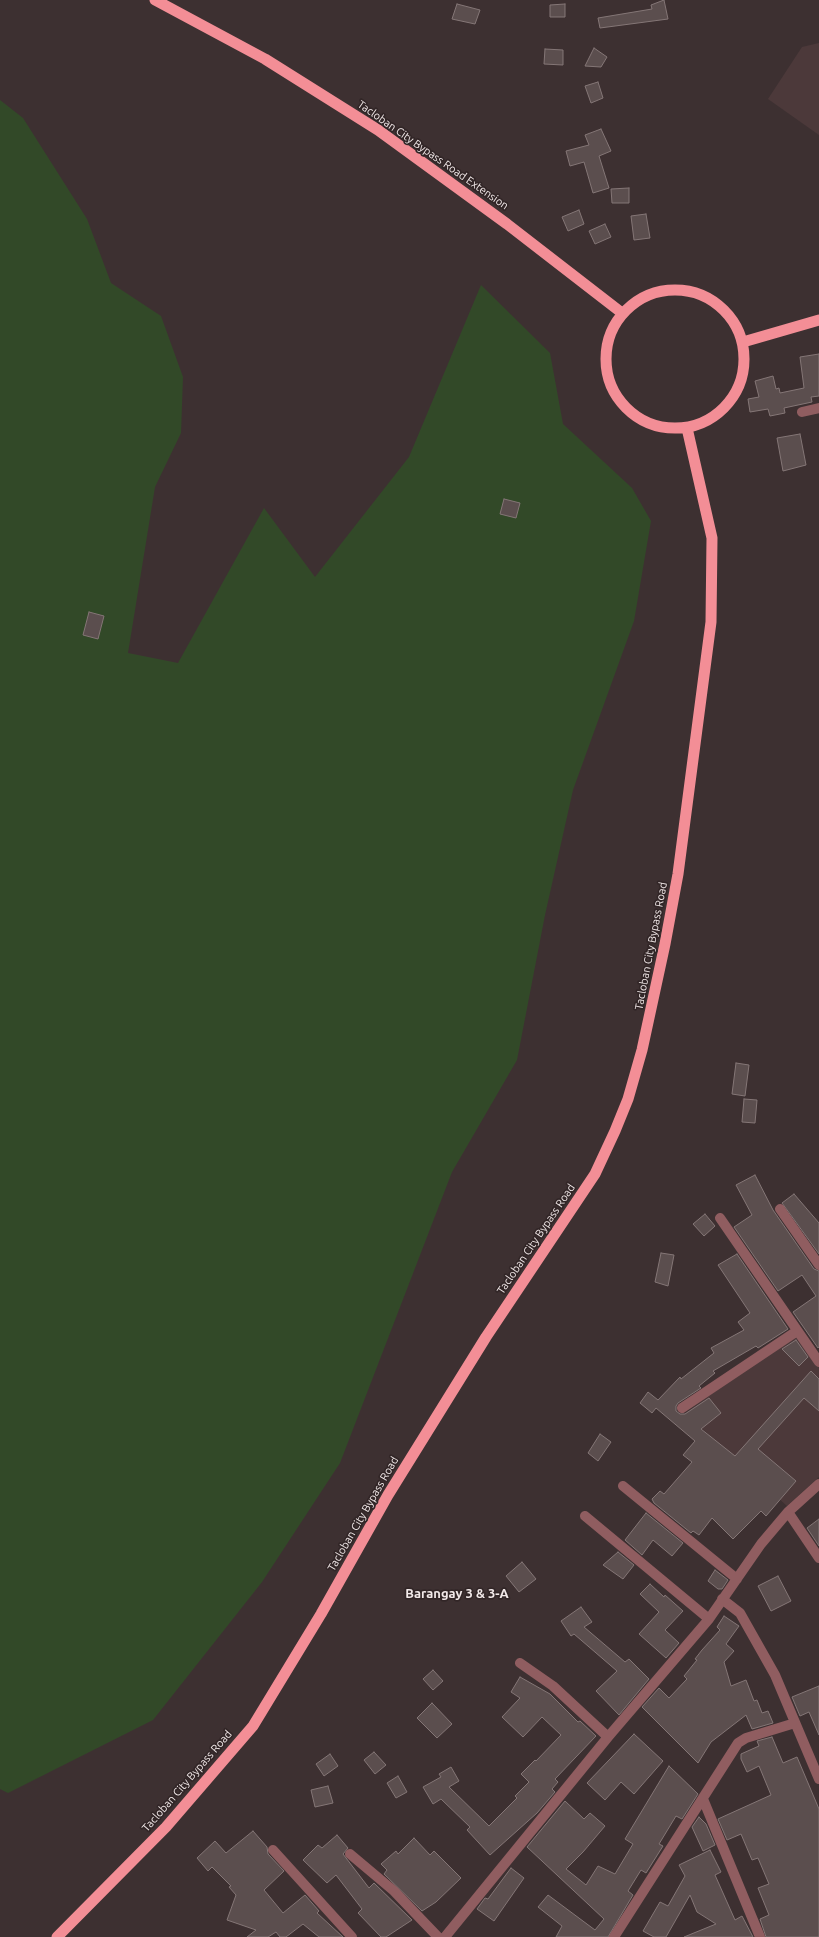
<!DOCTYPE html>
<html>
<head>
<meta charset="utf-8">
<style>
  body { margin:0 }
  canvas { display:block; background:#3d3031 }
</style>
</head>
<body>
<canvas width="819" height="1937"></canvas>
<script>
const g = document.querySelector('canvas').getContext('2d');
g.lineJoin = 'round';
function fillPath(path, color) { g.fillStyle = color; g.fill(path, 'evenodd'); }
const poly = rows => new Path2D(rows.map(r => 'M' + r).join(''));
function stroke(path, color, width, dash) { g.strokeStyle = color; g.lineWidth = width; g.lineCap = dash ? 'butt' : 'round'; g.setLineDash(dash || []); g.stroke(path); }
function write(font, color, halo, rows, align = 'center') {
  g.font = font + ' Ubuntu,sans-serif'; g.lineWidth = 3.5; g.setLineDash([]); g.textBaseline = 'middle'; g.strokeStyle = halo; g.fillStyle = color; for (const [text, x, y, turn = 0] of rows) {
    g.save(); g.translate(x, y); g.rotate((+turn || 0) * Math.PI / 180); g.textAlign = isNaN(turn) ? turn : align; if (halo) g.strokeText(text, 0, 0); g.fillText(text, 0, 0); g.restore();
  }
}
const built = poly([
  [819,43,819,135,768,99,802,47],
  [797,1334,819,1366,819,1477,787,1506,685,1413]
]);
const green = poly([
  [0,100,23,118,87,219,111,283,161,316,183,377,181,433,155,487,128,653,178,663,264,508,315,577,409,457,481,285,550,353,563,424,632,488,651,521,634,621,573,790,545,915,517,1060,452,1172,340,1463,262,1582,153,1720,8,1793,0,1789]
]);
const building = poly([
  [664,0,668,19,600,28,598,18,652,9,651,5,664,0],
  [457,4,480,10,475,24,452,19,457,4],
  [565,4,565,17,550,17,550,5,565,4],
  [594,48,607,57,601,67,585,66,594,48],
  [545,49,563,50,563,65,544,64,545,49],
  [598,82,603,98,591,103,585,86,598,82],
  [601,129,611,151,599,156,609,188,593,193,584,162,570,166,566,151,589,145,585,135,601,129],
  [629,188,629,203,612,203,611,189,629,188],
  [579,210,584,224,568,231,562,217,579,210],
  [646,214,650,238,634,240,631,216,646,214],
  [605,224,611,237,595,244,589,231,605,224],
  [819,354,819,396,811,397,812,402,784,408,785,413,770,416,768,409,750,412,748,399,759,397,755,381,773,376,776,389,779,388,780,393,804,388,800,357,819,354],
  [800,434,806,465,783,471,777,438,800,434],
  [504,499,520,503,516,518,500,514,504,499],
  [89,612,104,616,98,639,83,635,89,612],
  [736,1063,749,1065,745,1096,732,1094,736,1063],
  [744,1099,757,1100,755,1123,742,1122,744,1099],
  [755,1175,773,1210,814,1269,819,1271,819,1347,818,1348,793,1312,816,1296,802,1275,778,1291,734,1227,752,1215,736,1185,755,1175],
  [794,1194,819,1223,819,1254,782,1203,794,1194],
  [705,1214,715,1226,704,1236,693,1224,705,1214],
  [661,1253,674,1255,668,1286,655,1282,661,1253],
  [737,1254,788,1329,758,1348,756,1346,713,1371,715,1373,699,1386,701,1388,678,1403,676,1406,676,1411,680,1414,685,1414,709,1398,721,1413,701,1429,735,1456,811,1371,819,1379,819,1411,804,1398,758,1449,796,1481,766,1516,761,1511,733,1539,712,1518,699,1535,693,1531,691,1533,654,1503,652,1499,660,1491,664,1494,692,1462,683,1455,695,1441,656,1408,652,1413,640,1403,648,1392,658,1400,680,1377,681,1379,714,1353,711,1348,744,1330,738,1322,750,1313,718,1265,737,1254],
  [796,1340,808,1357,799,1366,782,1349,796,1340],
  [600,1434,611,1442,598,1461,588,1453,600,1434],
  [646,1513,683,1543,672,1556,653,1540,642,1555,625,1540,646,1513],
  [819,1519,819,1546,807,1528,819,1519],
  [618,1552,634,1565,623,1579,603,1565,618,1552],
  [522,1562,536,1579,519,1592,506,1576,522,1562],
  [715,1570,728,1580,722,1589,718,1589,708,1581,715,1570],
  [778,1576,791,1601,771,1611,758,1586,778,1576],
  [650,1584,664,1597,665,1595,683,1611,665,1630,679,1643,666,1658,639,1634,659,1612,640,1594,650,1584],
  [581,1607,592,1622,584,1627,625,1662,629,1659,649,1679,619,1715,596,1691,617,1671,574,1634,571,1636,561,1621,581,1607],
  [724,1616,739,1626,726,1644,734,1651,724,1662,731,1686,746,1680,754,1701,757,1700,762,1713,768,1711,773,1723,752,1729,746,1715,711,1742,698,1763,642,1707,659,1688,669,1698,687,1679,684,1676,697,1660,695,1659,702,1650,720,1630,717,1627,724,1616],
  [433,1670,443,1681,433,1690,423,1679,433,1670],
  [520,1677,550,1694,578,1722,580,1721,596,1736,555,1779,558,1782,552,1789,555,1792,537,1813,490,1855,467,1830,470,1827,441,1799,433,1804,423,1787,441,1777,439,1774,451,1767,459,1781,449,1787,489,1826,517,1798,515,1796,529,1782,521,1774,535,1760,536,1761,561,1735,542,1717,523,1737,502,1717,520,1698,511,1692,520,1677],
  [819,1686,819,1735,809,1712,800,1716,792,1697,819,1686],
  [432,1703,452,1724,437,1738,417,1718,432,1703],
  [634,1734,663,1761,634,1794,621,1782,605,1800,587,1783,634,1734],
  [772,1737,783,1763,797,1757,819,1809,819,1937,766,1937,760,1919,769,1915,758,1888,769,1884,758,1858,752,1860,741,1834,727,1840,718,1819,771,1795,759,1766,747,1772,741,1759,741,1754,759,1746,757,1741,772,1737],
  [374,1752,386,1765,375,1774,364,1760,374,1752],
  [330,1754,338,1766,324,1776,316,1764,330,1754],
  [669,1766,698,1794,682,1819,676,1816,659,1844,663,1846,646,1873,641,1870,628,1891,633,1895,608,1937,556,1937,562,1926,538,1907,548,1895,595,1930,604,1919,527,1847,565,1801,584,1819,590,1813,605,1826,583,1852,566,1869,586,1885,598,1866,615,1874,633,1844,625,1839,669,1766],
  [398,1776,407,1792,396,1798,387,1783,398,1776],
  [328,1786,333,1803,315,1807,311,1790,328,1786],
  [699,1817,706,1824,715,1845,703,1851,692,1827,699,1817],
  [253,1831,267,1847,268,1854,284,1871,264,1890,283,1913,305,1895,319,1911,317,1913,343,1937,319,1937,303,1924,286,1937,280,1937,276,1932,268,1937,247,1937,256,1930,227,1920,236,1895,229,1887,231,1886,212,1867,208,1871,197,1858,215,1841,226,1853,253,1831],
  [337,1835,348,1848,343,1854,369,1888,374,1883,412,1920,386,1937,381,1937,358,1913,362,1909,336,1875,327,1883,303,1860,318,1845,322,1848,337,1835],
  [414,1838,430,1855,434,1851,461,1878,436,1902,422,1911,384,1874,387,1870,381,1864,396,1851,398,1854,414,1838],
  [710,1850,721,1872,715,1875,735,1920,742,1916,753,1937,684,1937,716,1924,697,1912,690,1895,666,1937,654,1937,643,1931,660,1902,668,1906,685,1876,679,1865,710,1850],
  [511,1868,524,1878,494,1921,477,1909,485,1898,488,1899,511,1868]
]);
const minor = poly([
  [802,412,819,408],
  [780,1209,819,1265],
  [720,1218,819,1362],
  [682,1408,797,1331],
  [623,1486,737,1579],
  [788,1512,819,1558],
  [585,1516,709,1619],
  [722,1599,740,1613,775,1675,819,1779],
  [520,1663,553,1686,608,1737],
  [703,1799,760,1937],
  [273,1850,352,1937],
  [350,1854,394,1891,438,1937],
  [445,1937,608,1737,709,1619,761,1544,788,1512,819,1484],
  [614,1937,738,1743,746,1738,795,1723]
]);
const trunk = poly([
  [155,0,265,59,378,130,507,224,622,313],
  '606 359a69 69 0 1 1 138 0a69 69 0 1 1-138 0Z',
  [743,342,819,320],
  [57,1937,166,1827,253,1726,321,1614,388,1495,486,1337,595,1174,615,1131,628,1099,642,1050,665,944,678,874,711,622,712,538,687,428]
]);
const streetNames = [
  ["Tacloban City Bypass Road Extension",433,155,35],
  ["Tacloban City Bypass Road",651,946,-79],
  ["Tacloban City Bypass Road",536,1239,-56],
  ["Tacloban City Bypass Road",363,1514,-60],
  ["Tacloban City Bypass Road",187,1781,-49]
];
const quarterNames = [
  ["Barangay 3 & 3-A",457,1594]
];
fillPath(built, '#4c393a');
fillPath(green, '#324928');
fillPath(building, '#5b4e4e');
stroke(building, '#847676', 1);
stroke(minor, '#905d60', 10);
stroke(trunk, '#f38e96', 11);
write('11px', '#f2e9e9', '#322627', streetNames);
write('bold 13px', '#f2e9e9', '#322627', quarterNames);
</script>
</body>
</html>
